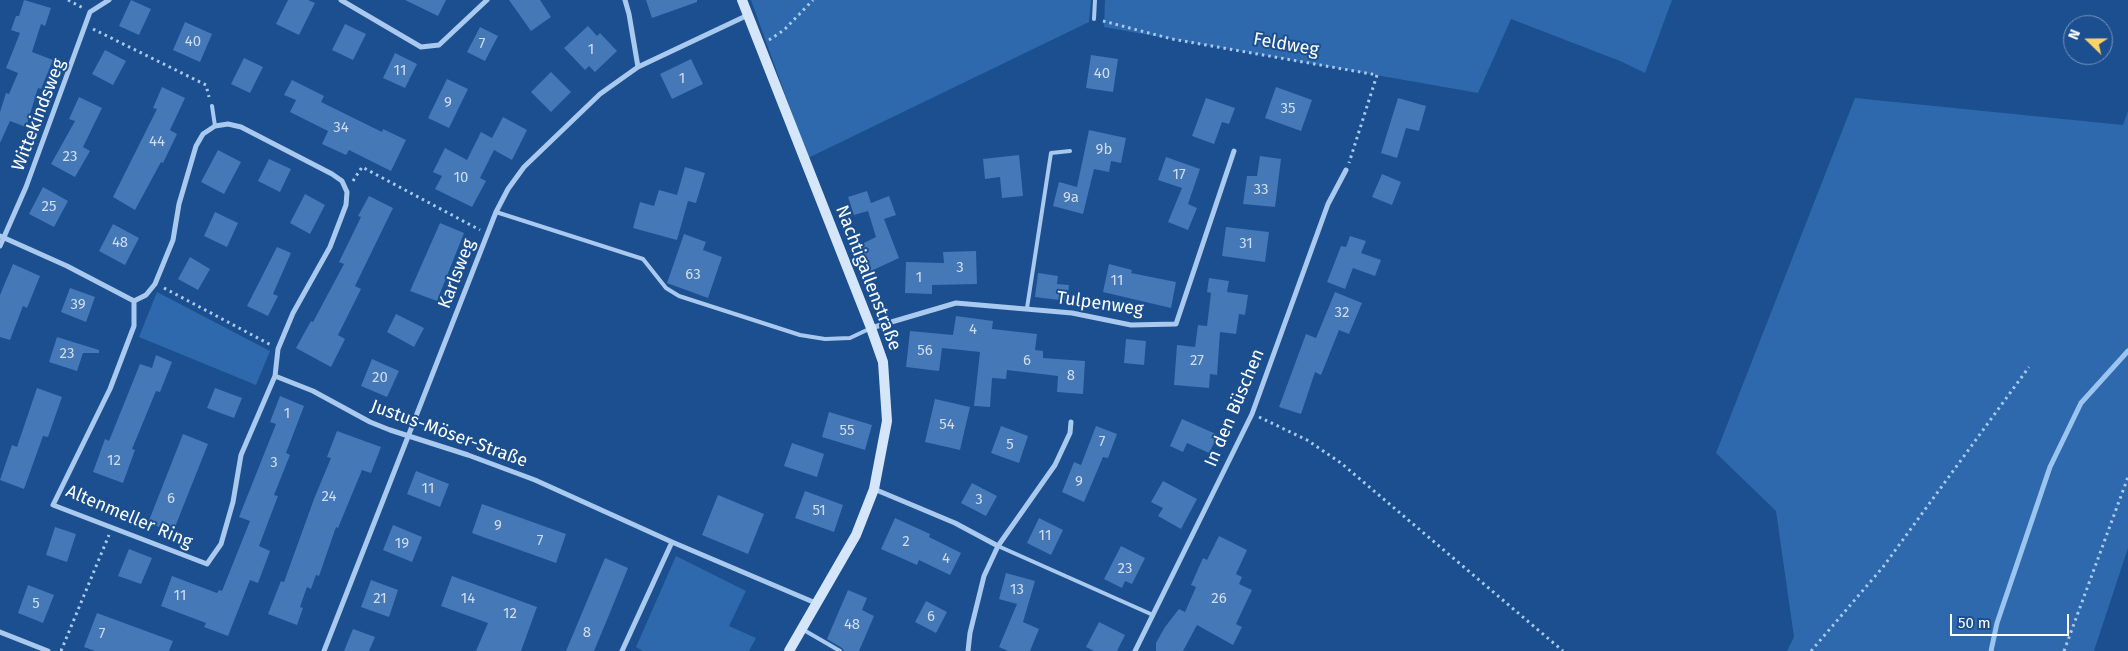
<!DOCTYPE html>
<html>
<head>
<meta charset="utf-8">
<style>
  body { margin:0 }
  #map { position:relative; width:2128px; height:651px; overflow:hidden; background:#1b4f8f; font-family:"Fira Sans",sans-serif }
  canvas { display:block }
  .north { position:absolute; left:2063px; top:15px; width:50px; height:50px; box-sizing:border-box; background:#1b4f8f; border:1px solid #7695bc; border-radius:50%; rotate:292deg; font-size:14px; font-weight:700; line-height:20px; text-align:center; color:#fff }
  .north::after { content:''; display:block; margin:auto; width:18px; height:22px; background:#ffd166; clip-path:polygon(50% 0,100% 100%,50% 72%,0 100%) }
  .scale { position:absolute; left:1950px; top:614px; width:119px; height:22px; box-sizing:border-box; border:2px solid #fff; border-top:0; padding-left:6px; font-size:15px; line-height:18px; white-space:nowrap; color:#fff; -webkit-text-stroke:4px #1b4f8f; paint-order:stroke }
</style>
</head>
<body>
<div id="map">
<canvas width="2128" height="651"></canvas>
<div class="north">N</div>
<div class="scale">50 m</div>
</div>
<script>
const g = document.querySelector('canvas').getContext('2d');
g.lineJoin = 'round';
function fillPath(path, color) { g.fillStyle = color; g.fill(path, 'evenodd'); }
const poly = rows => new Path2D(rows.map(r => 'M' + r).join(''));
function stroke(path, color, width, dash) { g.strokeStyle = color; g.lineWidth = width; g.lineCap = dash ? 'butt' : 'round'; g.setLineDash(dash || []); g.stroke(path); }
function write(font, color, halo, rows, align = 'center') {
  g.font = font + ' "Fira Sans",sans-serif'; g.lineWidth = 4; g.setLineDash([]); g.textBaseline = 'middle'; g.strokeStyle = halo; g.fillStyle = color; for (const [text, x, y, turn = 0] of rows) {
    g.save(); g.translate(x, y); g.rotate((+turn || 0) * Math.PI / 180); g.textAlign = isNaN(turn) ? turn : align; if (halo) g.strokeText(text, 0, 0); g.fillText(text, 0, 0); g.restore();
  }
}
const green = poly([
  [751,0,1091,0,1089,22,808,158],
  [1105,0,1672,0,1645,73,1620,61,1511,19,1478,93,1104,27],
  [1855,98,2123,125,2128,111,2128,548,2094,651,1787,651,1794,637,1776,511,1716,453],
  [157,292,270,351,256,385,139,337],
  [676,556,746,591,729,626,756,638,749,651,643,651,636,647]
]);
const stream = poly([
  [1991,651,1997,623,2050,467,2081,403,2128,351]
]);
const building = poly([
  [24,0,51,8,45,26,41,24,32,52,53,60,41,89,38,88,26,127,10,121,0,143,0,112,6,93,9,94,18,73,6,68,20,33,11,30,16,16,19,16],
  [131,0,151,9,139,35,119,26],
  [288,0,308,0,315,3,299,35,276,24],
  [405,0,446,0,438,16],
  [509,0,540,0,551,17,531,31],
  [646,0,697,0,697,2,652,18],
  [185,22,212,34,200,62,173,50],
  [345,24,366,34,353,60,332,50],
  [588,26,597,36,600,33,617,51,595,72,589,66,585,70,564,48],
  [480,27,498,36,485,61,467,52],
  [105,50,126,61,113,85,92,74],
  [395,53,417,64,405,88,383,78],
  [1091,55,1118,59,1113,92,1086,88],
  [244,58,263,67,250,93,231,84],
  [691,59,703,84,672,99,660,74],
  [551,72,571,92,551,112,531,92],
  [447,79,468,89,449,128,428,118],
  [292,80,324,96,321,102,382,132,383,129,406,140,391,171,349,150,346,155,322,144,328,131,290,112,296,100,284,95],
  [162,87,185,98,170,130,177,134,163,163,161,162,135,210,113,197,157,109,153,108],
  [1276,87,1312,100,1301,131,1265,118],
  [79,97,102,108,83,147,90,151,75,177,51,164,75,121,69,119],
  [1206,98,1235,108,1229,124,1222,122,1214,144,1192,136],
  [1398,98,1426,106,1419,131,1406,128,1397,158,1381,153],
  [503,117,527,130,512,160,494,150,480,178,486,181,472,207,435,189,442,176,433,172,445,148,467,160,481,132,492,138],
  [1089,130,1126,138,1121,163,1111,161,1109,172,1094,169,1083,214,1053,206,1059,182,1077,187],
  [218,150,241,162,224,194,201,182],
  [1019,155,1023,196,1002,198,1000,177,985,179,983,159],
  [1260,156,1281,159,1275,207,1243,204,1247,176,1257,176],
  [1166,157,1200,169,1188,204,1197,208,1188,230,1168,222,1182,188,1158,180],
  [269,159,291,169,280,192,258,181],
  [685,167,705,173,696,203,688,201,677,240,633,228,640,202,654,206,659,190,677,195],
  [1382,174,1401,182,1392,205,1372,197],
  [43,187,68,201,54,227,29,214],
  [867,191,871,203,889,196,896,215,884,219,899,258,871,271,860,245,876,237,868,211,854,215,848,197],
  [305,194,325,205,310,234,290,223],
  [369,196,393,208,355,286,361,289,338,335,345,339,331,367,296,348,311,321,313,322,344,264,339,262,361,217,358,216],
  [215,212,238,223,227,247,204,236],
  [440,223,464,233,437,301,410,291],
  [113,224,139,238,125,265,99,251],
  [1226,227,1269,232,1265,262,1222,256],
  [684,234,706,242,703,250,722,257,708,298,667,283],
  [1350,236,1366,241,1361,253,1381,260,1375,276,1353,268,1345,289,1327,282,1341,246,1346,247],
  [277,247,291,253,273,294,278,296,268,316,247,306],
  [976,251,977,284,932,285,932,294,905,293,906,262,944,263,943,252],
  [190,257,210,269,198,290,178,279],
  [13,264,40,276,27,308,23,306,10,340,0,337,0,295],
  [1109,264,1132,270,1131,273,1176,282,1171,308,1103,292],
  [1038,273,1058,276,1057,284,1069,285,1067,301,1035,297],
  [1209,278,1229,281,1227,292,1248,295,1245,315,1239,314,1236,334,1220,332,1217,375,1210,374,1209,388,1174,385,1177,345,1195,347,1198,325,1207,326,1211,293,1207,292],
  [70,288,95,297,86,322,61,312],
  [1335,292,1362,303,1349,334,1339,330,1321,375,1315,372,1301,414,1279,407,1306,334,1316,338],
  [396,314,424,328,414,347,387,332],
  [956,316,993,321,992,329,1037,334,1035,350,1043,351,1043,358,1085,361,1083,394,1057,392,1058,376,1007,370,1006,379,992,378,990,407,974,406,980,352,942,348,939,371,906,367,910,331,953,335],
  [57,337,99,350,99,353,83,353,77,371,49,362],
  [1126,339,1146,341,1144,365,1124,363],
  [156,355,172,362,160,392,156,391,132,449,135,450,123,483,93,472,105,439,109,441,140,364,152,368],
  [372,359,399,371,387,397,361,386],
  [37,388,62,397,48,437,43,436,24,489,0,480,12,445,17,447],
  [215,388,242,398,234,418,207,408],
  [280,396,304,406,286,453,290,455,274,495,278,496,259,546,270,551,258,583,250,580,228,636,204,627,206,623,161,606,172,576,217,593,219,590,222,591,250,521,239,517,276,424,270,422],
  [935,399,970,407,960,450,925,442],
  [829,412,872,425,865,450,822,437],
  [1182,419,1218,435,1209,453,1187,443,1183,452,1170,446],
  [1001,426,1028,436,1019,463,991,453],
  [1096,426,1117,434,1108,458,1103,457,1084,502,1062,492,1074,462,1081,465],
  [337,431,381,447,371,473,362,470,338,528,336,527,319,576,316,575,311,589,307,587,300,607,303,608,297,625,268,614,281,581,284,582,314,499,331,458,327,457],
  [183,434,208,444,173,532,148,523],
  [792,443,824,454,817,477,784,466],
  [416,471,449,484,440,507,407,494],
  [1163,481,1197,499,1181,529,1158,516,1163,508,1151,502],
  [972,483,997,496,986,516,961,503],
  [805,491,843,505,834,532,795,518],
  [718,495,764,514,748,554,702,535],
  [482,504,566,534,556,563,472,533],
  [895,518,930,534,929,537,961,553,950,575,919,560,917,565,881,549],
  [1039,518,1063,530,1051,555,1027,543],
  [393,525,422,537,412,562,383,550],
  [55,527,76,534,67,562,46,555],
  [1219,536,1247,550,1236,574,1242,577,1239,584,1252,590,1236,624,1242,627,1233,645,1197,625,1183,651,1156,651,1156,643,1165,627,1179,609,1185,612,1196,587,1191,585,1203,558,1207,560],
  [1121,546,1145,558,1132,584,1125,581,1122,588,1104,579],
  [129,549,152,558,141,584,118,576],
  [605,558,628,568,609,615,594,651,566,651],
  [1006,573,1035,581,1023,622,1039,629,1030,651,1008,651,999,647,1017,604,999,599],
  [452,576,537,607,521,651,476,651,488,623,441,606],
  [371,580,398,590,389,617,361,607],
  [28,585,54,595,43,623,18,613],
  [848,590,867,598,862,610,874,616,859,651,844,651,842,648,827,639],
  [926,601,947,612,936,633,915,622],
  [97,613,173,641,169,651,95,651,84,647],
  [1099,622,1125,635,1117,651,1094,651,1086,647],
  [353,629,375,637,369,651,344,651]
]);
const path = poly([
  [68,0,83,8],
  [1103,21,1172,39,1377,75,1349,163],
  [93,29,206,85,209,97],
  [769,40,784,30,813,0],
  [353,181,362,167,480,230],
  [164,288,271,345],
  [1259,417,1307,440,1341,463,1563,651],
  [61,651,109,535],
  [1811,651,1883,567,2029,367],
  [2064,651,2128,477]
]);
const lane = poly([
  [1094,19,1095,0],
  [212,106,215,126],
  [496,212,643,259,666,288,679,296,800,335,825,339,850,338,869,329],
  [1027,308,1051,153,1070,151],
  [998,546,1153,615],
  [802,629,840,651]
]);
const street = poly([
  [341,0,421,47,439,45,487,0],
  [625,0,629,14,638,67],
  [228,124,241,127,332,174,342,181,347,192,346,205,330,247,293,313,278,349,275,376,241,455,233,502,221,544,207,564,53,505,110,389,134,326,134,301,146,295,155,284,173,240,179,204,196,146,203,134,215,126,228,124],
  [0,236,67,266,134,301],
  [0,246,26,187,90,12,109,0],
  [871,328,956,303,1072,313,1131,325,1176,324,1234,151],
  [275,376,313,391,370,422,390,430,468,455,535,480,672,542,818,604],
  [874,489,955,523,998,546],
  [0,632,48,651],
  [324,651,496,212,508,189,524,167,600,94,638,67,748,15],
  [622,651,672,542],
  [968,651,970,633,984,576,998,546,1055,465,1070,433,1071,422],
  [1135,651,1252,414,1328,204,1346,170]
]);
const secondary = poly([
  [742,0,871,328,883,362,887,421,874,489,856,535,789,651]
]);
const numberNames = [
  ["40",193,42],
  ["7",482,44],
  ["1",591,50],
  ["11",400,71],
  ["40",1102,74],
  ["1",682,79],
  ["9",448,103],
  ["35",1288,109],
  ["34",341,128],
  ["44",157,142],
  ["9b",1104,150],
  ["23",70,157],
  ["17",1179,175],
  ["10",461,178],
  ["33",1261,190],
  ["9a",1071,198],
  ["25",49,207],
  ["48",120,243],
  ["31",1246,244],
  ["3",960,268],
  ["63",693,275],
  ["1",919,278],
  ["11",1117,281],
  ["39",78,305],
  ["32",1342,313],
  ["4",973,330],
  ["56",925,351],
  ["23",67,354],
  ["6",1027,361],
  ["27",1197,361],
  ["8",1071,376],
  ["20",380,378],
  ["1",287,414],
  ["54",947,425],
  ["55",847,431],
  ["7",1102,442],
  ["5",1010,445],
  ["12",114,461],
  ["3",274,463],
  ["9",1079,482],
  ["11",428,489],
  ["24",329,497],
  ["6",171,499],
  ["3",979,500],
  ["51",819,511],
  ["9",498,526],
  ["11",1045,536],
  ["7",540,541],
  ["2",906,542],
  ["19",402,544],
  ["4",946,559],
  ["23",1125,569],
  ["13",1017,590],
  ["11",180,596],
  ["21",380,599],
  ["14",468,599],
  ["26",1219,599],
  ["5",36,604],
  ["12",510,614],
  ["6",931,617],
  ["48",852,625],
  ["8",587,633],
  ["7",102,634]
];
const streetNames = [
  ["Feldweg",1286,45,10],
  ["Wittekindsweg",39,115,-69],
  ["Karlsweg",457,274,-69],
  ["Nachtigallenstraße",868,278,69],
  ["Tulpenweg",1100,304,8],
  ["In den Büschen",1235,408,-67],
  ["Justus-Möser-Straße",449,434,20],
  ["Altenmeller Ring",129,517,23]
];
fillPath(green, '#2e69ad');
stroke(stream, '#9cc4f0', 5);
fillPath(building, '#4478b7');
stroke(path, '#a9c9ee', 3, [2.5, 4]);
stroke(lane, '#a9c9ee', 4);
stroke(street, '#a9c9ee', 5);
stroke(secondary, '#d6e6fa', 10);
write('15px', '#d0dded', null, numberNames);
write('18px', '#fff', '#1b4f8f', streetNames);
</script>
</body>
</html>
